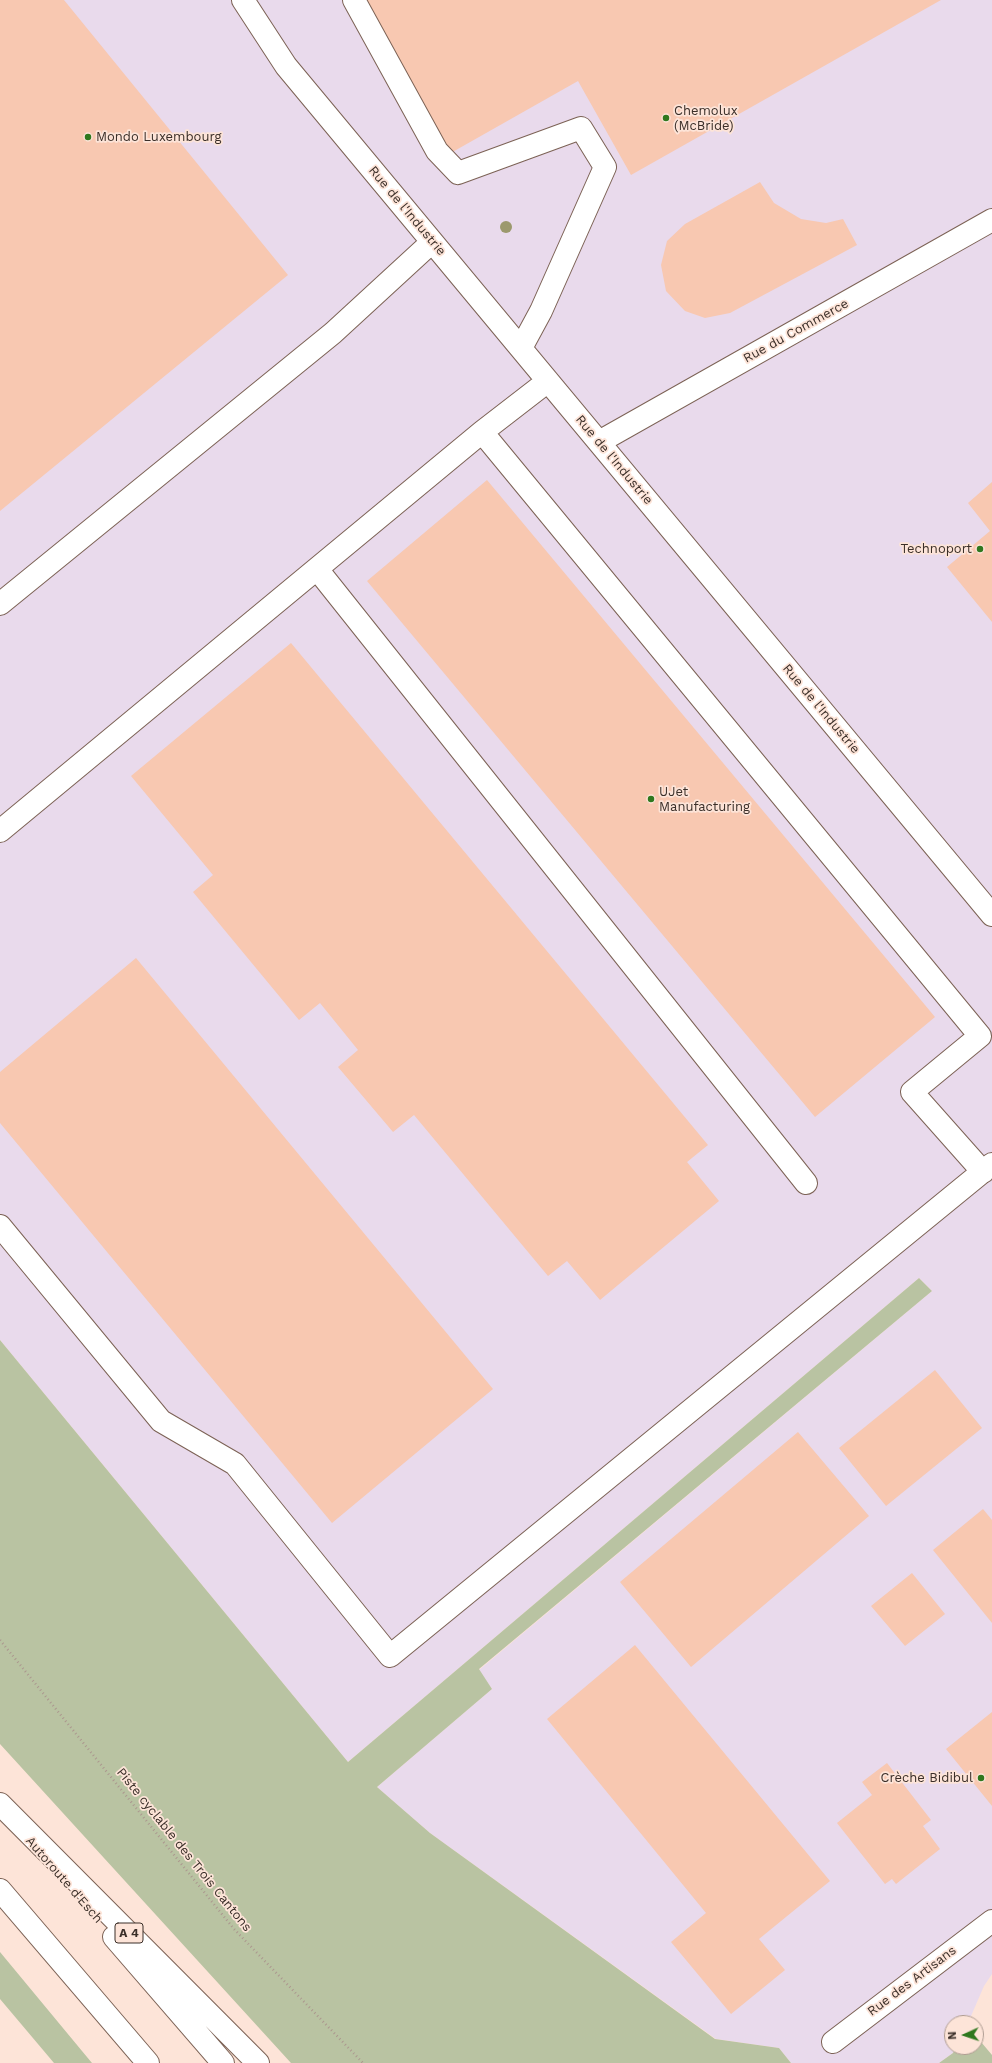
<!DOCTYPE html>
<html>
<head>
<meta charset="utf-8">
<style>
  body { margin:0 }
  #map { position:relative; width:992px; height:2063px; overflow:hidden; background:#fde4d8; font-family:"Work Sans",sans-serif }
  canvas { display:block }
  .north { position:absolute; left:944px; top:2015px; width:40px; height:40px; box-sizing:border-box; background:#fde4d8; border:1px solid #af9c92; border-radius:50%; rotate:267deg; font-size:11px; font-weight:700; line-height:16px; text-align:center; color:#3b2f29 }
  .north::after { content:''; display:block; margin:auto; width:14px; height:18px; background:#2f781e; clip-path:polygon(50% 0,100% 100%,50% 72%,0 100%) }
</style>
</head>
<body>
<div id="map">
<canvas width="992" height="2063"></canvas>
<div class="north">N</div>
</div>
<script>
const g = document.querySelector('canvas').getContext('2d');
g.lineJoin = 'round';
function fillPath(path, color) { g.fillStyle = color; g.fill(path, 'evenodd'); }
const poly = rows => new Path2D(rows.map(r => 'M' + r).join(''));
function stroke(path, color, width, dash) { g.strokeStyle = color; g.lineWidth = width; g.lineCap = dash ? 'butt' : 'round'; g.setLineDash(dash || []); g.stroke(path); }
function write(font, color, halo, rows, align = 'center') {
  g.font = font + ' "Work Sans",sans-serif'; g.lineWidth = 3.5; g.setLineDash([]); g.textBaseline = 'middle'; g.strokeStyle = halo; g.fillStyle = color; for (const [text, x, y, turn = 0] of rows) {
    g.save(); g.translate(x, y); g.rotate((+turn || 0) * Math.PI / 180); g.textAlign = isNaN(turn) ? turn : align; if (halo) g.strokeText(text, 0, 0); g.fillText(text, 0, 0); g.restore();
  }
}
const commercial = poly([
  [0,0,992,0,992,1974,984,1986,968,2023,952,2023,952,2047,956,2047,953,2053,939,2063,791,2063,779,2048,716,2039,430,1833,377,1787,492,1689,479,1670,932,1291,919,1278,348,1762,0,1340]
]);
const green = poly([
  [919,1278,932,1291,479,1669,492,1689,377,1787,430,1833,715,2039,779,2048,791,2063,291,2063,0,1744,0,1340,348,1762],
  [0,1952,82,2051,92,2063,54,2063,0,1999],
  [976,2036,992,2055,992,2063,939,2063,953,2053,956,2047,976,2047]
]);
const building = poly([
  [0,0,64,0,288,275,0,511],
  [362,0,941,0,631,175,578,81,449,154],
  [760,182,774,203,801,219,826,223,843,219,857,245,730,313,705,318,685,311,666,291,661,265,667,241,685,224],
  [487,480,935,1017,815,1117,367,581],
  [992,482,992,622,947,567,990,531,968,503],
  [291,643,708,1145,687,1162,719,1201,600,1300,567,1261,548,1276,414,1115,393,1132,338,1067,358,1050,320,1003,299,1020,193,892,213,875,131,776],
  [136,958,493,1389,332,1523,0,1123,0,1072],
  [935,1370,982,1428,886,1506,839,1448],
  [798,1432,869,1516,691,1667,620,1582],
  [983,1509,992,1520,992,1623,933,1550],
  [912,1573,945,1614,905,1646,871,1606],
  [635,1645,830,1881,759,1939,785,1970,731,2014,671,1942,706,1913,547,1719],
  [992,1712,992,1806,946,1749],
  [887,1763,931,1820,923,1826,940,1849,896,1884,892,1879,885,1884,837,1823,872,1795,862,1782]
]);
const path = poly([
  [0,1640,234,1929,363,2063]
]);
const minor = poly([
  [243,0,286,66,992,915],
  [354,0,437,151,458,173,581,128,605,167,541,311,521,348],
  [482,432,548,381],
  [599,442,992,220],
  [317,569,806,1183],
  [0,604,333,333,432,242],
  [0,831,482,432,980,1036,912,1092,983,1172],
  [0,1226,161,1421,235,1464,390,1656,992,1164],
  [833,2042,992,1921]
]);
const highway = poly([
  [0,1804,258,2063],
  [0,1890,148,2063],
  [114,1937,223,2063]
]);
const trees = [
  [506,227]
];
const markers = [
  [666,118,4,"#2f781e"],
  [88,137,4,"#2f781e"],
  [980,549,4,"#2f781e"],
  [651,799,4,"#2f781e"],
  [981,1778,4,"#2f781e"]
];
const shields = [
  [129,1933,28]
];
const shieldNames = [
  ["A 4",129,1933]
];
const poiNames = [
  ["Chemolux",674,111],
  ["(McBride)",674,126],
  ["Mondo Luxembourg",96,137],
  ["Technoport",972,549,"right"],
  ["UJet",659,792],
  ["Manufacturing",659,807],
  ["Crèche Bidibul",973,1778,"right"]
];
const streetNames = [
  ["Rue de l'Industrie",407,211,50],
  ["Rue du Commerce",796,331,-29],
  ["Rue de l'Industrie",614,460,50],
  ["Rue de l'Industrie",821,709,50],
  ["Piste cyclable des Trois Cantons",184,1850,51],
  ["Autoroute d'Esch",64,1880,49],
  ["Rue des Artisans",912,1981,-37]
];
fillPath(commercial, '#e9daec');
fillPath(green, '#b9c3a2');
fillPath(building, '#f8c8b1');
stroke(minor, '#7c6255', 24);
stroke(highway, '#7c6255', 24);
stroke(path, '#ab978e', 2.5, [1, 3]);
stroke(minor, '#fff', 22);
stroke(highway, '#fff', 22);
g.fillStyle = '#9c996d';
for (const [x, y] of trees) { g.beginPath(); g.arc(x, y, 6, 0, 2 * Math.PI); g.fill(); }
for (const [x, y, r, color] of markers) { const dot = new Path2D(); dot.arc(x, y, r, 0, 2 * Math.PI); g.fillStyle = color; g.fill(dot); stroke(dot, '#fde4d8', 1.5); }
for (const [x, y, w] of shields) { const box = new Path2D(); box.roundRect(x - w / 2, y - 10, w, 20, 3); g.fillStyle = '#fde4d8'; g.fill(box); stroke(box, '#3b2f29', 1); }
write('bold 12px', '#3b2f29', null, shieldNames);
write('13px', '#3b2f29', '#fde4d8', poiNames, 'left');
write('13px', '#3b2f29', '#fde4d8', streetNames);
</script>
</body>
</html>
